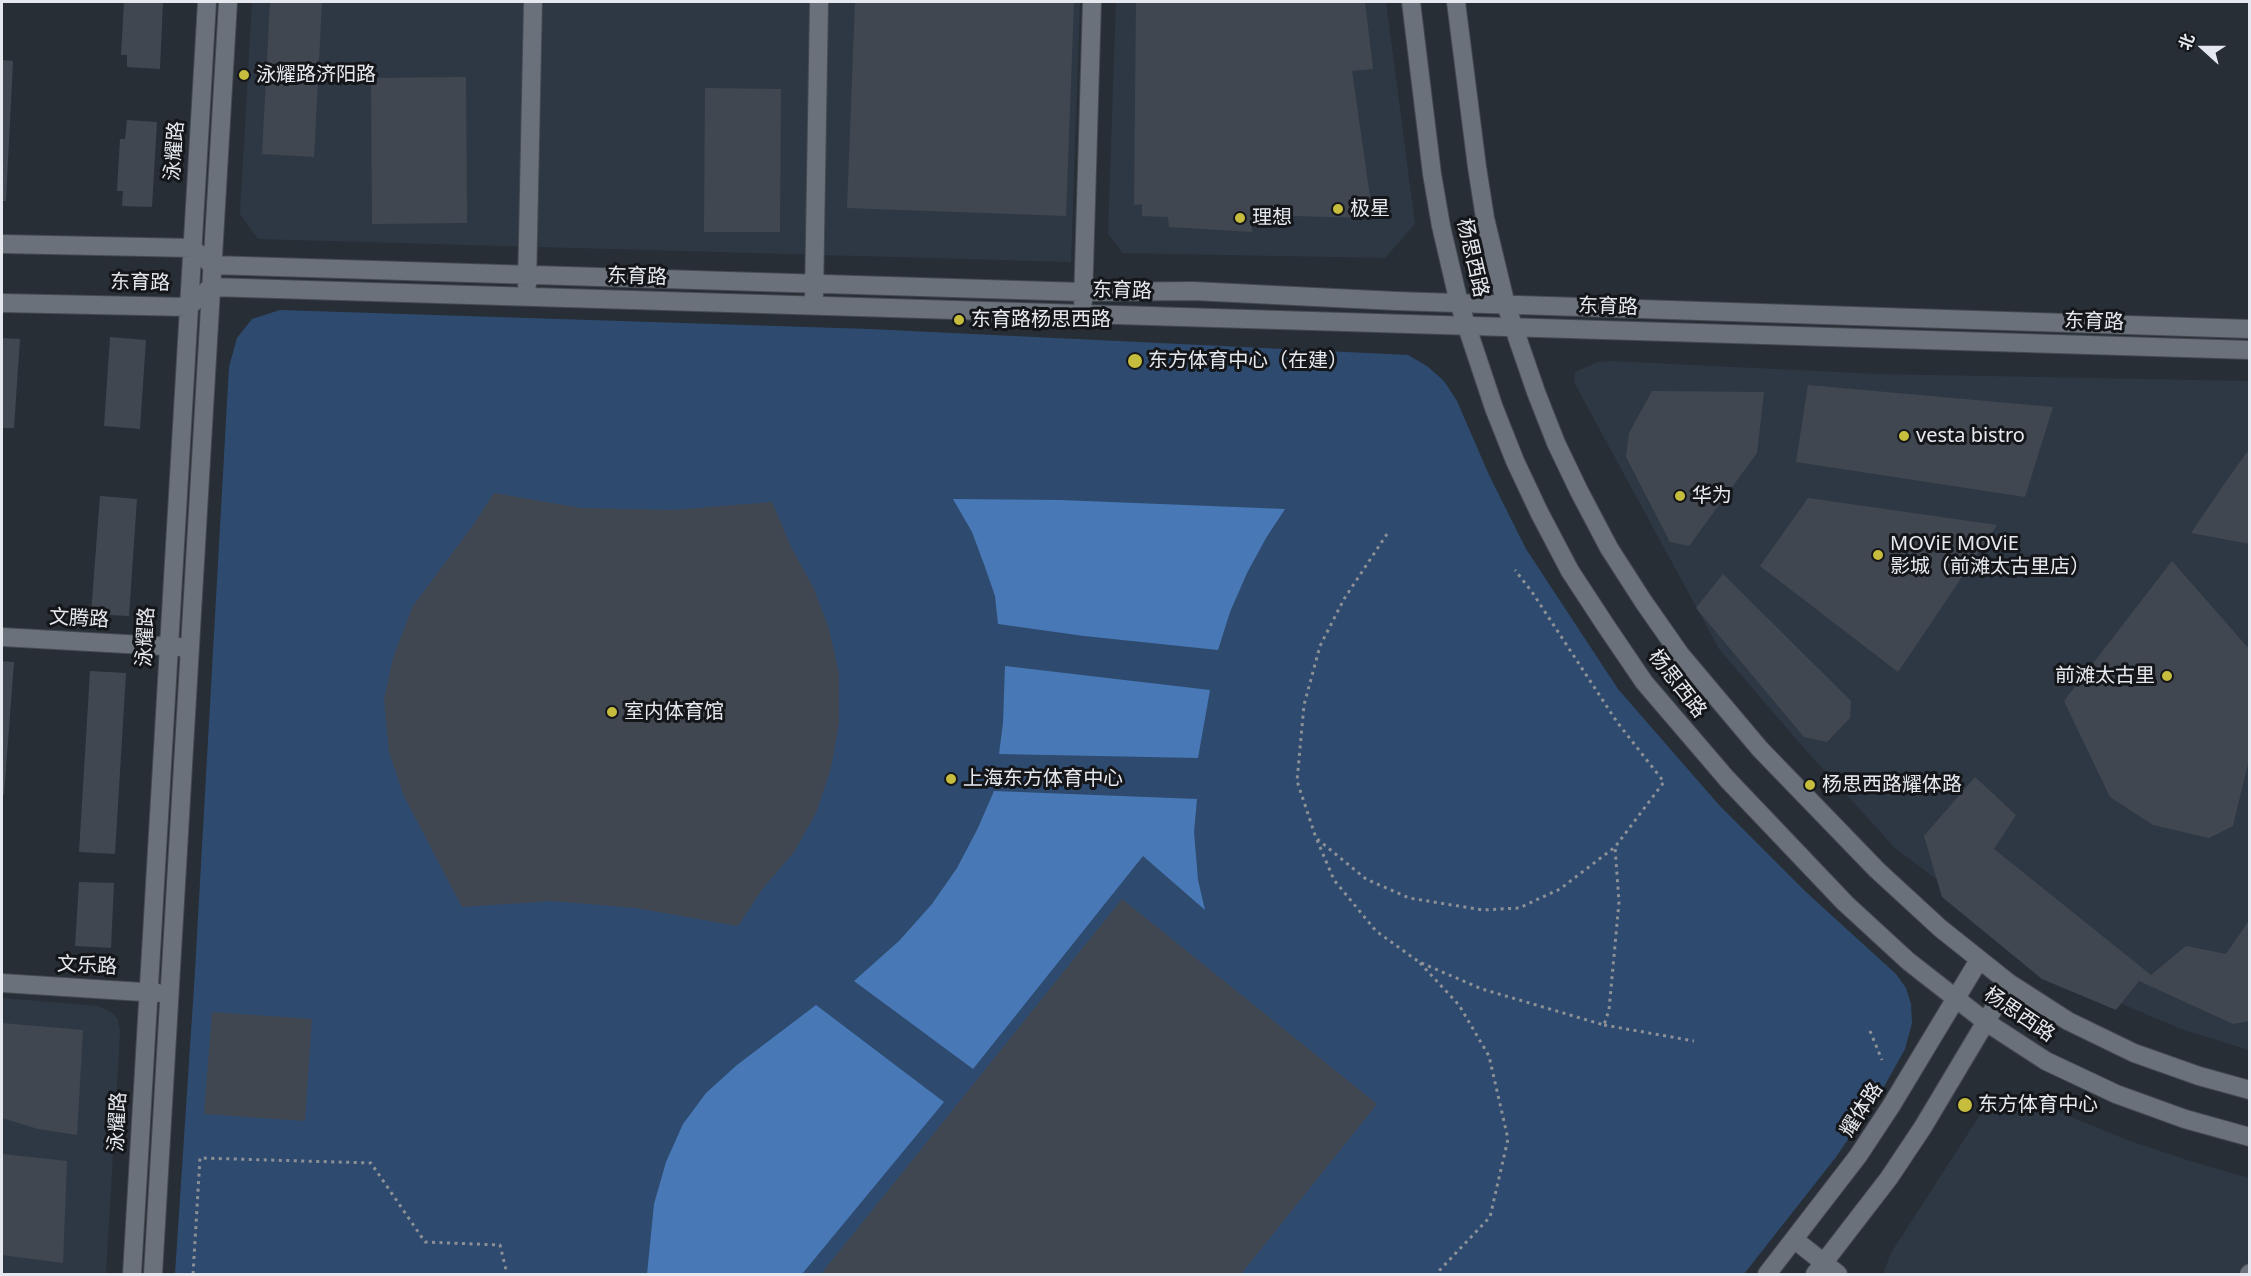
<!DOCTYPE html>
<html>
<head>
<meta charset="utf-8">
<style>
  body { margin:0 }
  #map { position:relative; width:2251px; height:1276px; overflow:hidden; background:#282e36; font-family:"Noto Sans","Noto Sans SC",sans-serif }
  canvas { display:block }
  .frame { position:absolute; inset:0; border:3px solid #e5e9ef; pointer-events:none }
  .north { position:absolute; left:2173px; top:18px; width:60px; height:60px; -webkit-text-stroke:4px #14161a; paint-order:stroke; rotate:291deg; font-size:16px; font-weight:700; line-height:24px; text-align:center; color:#e5e9ef }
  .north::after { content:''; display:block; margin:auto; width:21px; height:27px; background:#e5e9ef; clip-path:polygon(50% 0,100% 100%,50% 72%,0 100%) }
</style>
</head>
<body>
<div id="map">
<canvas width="2251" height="1276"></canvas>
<div class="frame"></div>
<div class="north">北</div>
</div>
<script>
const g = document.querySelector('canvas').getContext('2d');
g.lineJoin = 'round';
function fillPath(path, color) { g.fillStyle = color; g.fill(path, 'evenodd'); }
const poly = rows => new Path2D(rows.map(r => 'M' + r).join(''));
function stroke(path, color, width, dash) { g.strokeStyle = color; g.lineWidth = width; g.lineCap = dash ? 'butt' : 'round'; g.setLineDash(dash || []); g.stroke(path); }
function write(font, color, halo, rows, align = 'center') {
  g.font = font + ' "Noto Sans","Noto Sans SC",sans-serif'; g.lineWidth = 6; g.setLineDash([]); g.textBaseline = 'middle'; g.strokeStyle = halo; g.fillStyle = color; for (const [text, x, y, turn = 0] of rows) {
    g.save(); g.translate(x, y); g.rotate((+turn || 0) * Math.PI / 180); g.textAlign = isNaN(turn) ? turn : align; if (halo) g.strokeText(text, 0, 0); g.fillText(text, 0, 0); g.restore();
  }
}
const built = poly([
  [252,2,1080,2,1071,262,258,239,240,214],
  [1116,2,1386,2,1415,224,1385,258,1123,253,1108,234],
  [1610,361,1879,374,2249,381,2249,1050,2181,1029,2101,995,1997,925,1895,848,1795,738,1719,649,1574,382,1575,372,1598,362],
  [2,998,98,1006,111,1012,118,1019,120,1032,106,1274,2,1274],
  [2020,1096,2127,1140,2190,1161,2249,1178,2249,1274,1885,1274,1884,1272,1891,1253,1989,1101,2003,1097]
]);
const green = poly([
  [280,310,869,329,1408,355,1427,366,1444,381,1457,401,1489,475,1526,549,1618,689,1719,805,1807,893,1896,974,1906,988,1911,1004,1912,1023,1905,1049,1885,1085,1836,1157,1744,1274,175,1274,195,971,229,367,237,338,252,319]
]);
const water = poly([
  [953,499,1060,500,1285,509,1266,538,1247,573,1230,612,1218,650,1084,636,998,624,995,596,985,567,972,532],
  [1005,666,1210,690,1198,758,999,754,1003,723],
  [994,791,1197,799,1194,832,1198,880,1205,910,1143,856,973,1069,854,981,899,941,932,904,957,868,978,828],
  [816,1005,944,1102,802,1274,647,1274,654,1204,666,1162,683,1124,706,1093,737,1065]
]);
const building = poly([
  [124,2,163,2,160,69,127,67,127,55,121,55],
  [270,2,322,2,314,157,262,154],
  [855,2,1074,2,1066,216,847,208],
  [1136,2,1344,2,1344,3,1365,2,1373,69,1352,71,1373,218,1252,215,1252,232,1169,227,1168,217,1142,216,1142,204,1134,205],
  [2,60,13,61,6,201,2,201],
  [466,77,467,223,372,224,371,78],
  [705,88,781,89,780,232,704,232],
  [127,120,157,122,152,207,122,206,123,191,117,191,120,139,125,139],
  [110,337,146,340,140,429,104,426],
  [2,338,20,339,14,428,2,428],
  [1808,385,2053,407,2025,497,1796,462],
  [1652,391,1764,392,1757,453,1689,546,1670,542,1626,457,1629,433],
  [2250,448,2250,544,2191,533,2227,480],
  [494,493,581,508,673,510,772,502,791,547,814,589,829,629,839,674,839,723,831,768,816,813,794,852,763,888,738,926,636,908,552,901,462,907,404,796,389,752,384,700,393,658,413,606,474,524],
  [100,496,137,499,129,616,91,614],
  [1808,498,1997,525,1898,672,1760,566],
  [2172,561,2250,650,2250,755,2233,826,2209,838,2153,825,2110,797,2064,701],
  [1723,574,1851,701,1850,718,1827,742,1804,737,1696,608],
  [2,661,14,662,4,795,2,794],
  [90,671,126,673,115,854,79,852],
  [1975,777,2016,815,1994,849,2151,975,2186,946,2226,954,2250,919,2250,1021,2233,1024,2139,981,2116,1010,2042,979,1942,897,1924,836],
  [79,882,114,883,111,948,75,946],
  [1122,899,1377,1104,1241,1274,821,1274],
  [212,1012,312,1019,305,1121,204,1114],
  [2,1023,83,1030,77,1135,38,1129,2,1118],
  [2,1154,67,1161,63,1263,2,1255]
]);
const path = poly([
  [1387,534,1344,599,1320,646,1304,705,1297,781,1316,838,1366,879,1409,898,1483,910,1519,908,1560,889,1615,847,1664,782,1617,722,1532,592,1515,570],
  [1317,840,1334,880,1376,931,1419,962,1482,989,1604,1025,1609,1010,1619,902,1615,847],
  [1420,963,1459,1005,1489,1056,1508,1139,1490,1217,1436,1274],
  [1604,1025,1694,1041],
  [1870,1031,1882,1060],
  [193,1274,200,1158,371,1163,425,1242,500,1245,507,1274]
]);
const minor = poly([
  [1411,2,1432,174,1441,226,1459,303,1494,408,1515,461,1539,512,1570,571,1606,626,1644,682,1727,779,1845,903,1908,961,1986,1022,2046,1061,2116,1094,2185,1119,2250,1137],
  [1456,2,1477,167,1485,218,1506,305,1536,392,1556,443,1579,491,1609,548,1643,601,1680,654,1760,749,1877,870,1940,928,2009,983,2068,1021,2134,1053,2199,1076,2250,1090],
  [2,244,192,248,212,265,1082,292,1193,291,1396,301,2250,329],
  [527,285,533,2],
  [814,296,819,2],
  [1083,302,1092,2],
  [2,303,188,307,211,287,2250,350],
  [2,637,179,647],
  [2,983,158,993],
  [1795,1240,1838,1274],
  [132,1274,207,2],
  [153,1274,228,2],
  [1767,1274,1858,1156,1891,1106,1979,960],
  [1815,1274,1889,1178,1923,1127,2009,983],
  [2249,1274,2250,1273]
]);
const markers = [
  [244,75,6,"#c6bc3d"],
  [1338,209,6,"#c6bc3d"],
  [1240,218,6,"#c6bc3d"],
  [959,320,6,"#c6bc3d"],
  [1135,361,8,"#c6bc3d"],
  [1904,436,6,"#c6bc3d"],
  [1680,496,6,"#c6bc3d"],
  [1878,555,6,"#c6bc3d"],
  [2167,676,6,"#c6bc3d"],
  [612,712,6,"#c6bc3d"],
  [951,779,6,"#c6bc3d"],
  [1810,785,6,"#c6bc3d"],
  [1965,1105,8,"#c6bc3d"]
];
const poiNames = [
  ["泳耀路济阳路",256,75],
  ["极星",1350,209],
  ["理想",1252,218],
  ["东育路杨思西路",971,320],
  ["东方体育中心（在建）",1148,361],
  ["vesta bistro",1916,436],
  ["华为",1692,496],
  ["MOViE MOViE",1890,544],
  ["影城（前滩太古里店）",1890,567],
  ["前滩太古里",2155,676,"right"],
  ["室内体育馆",624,712],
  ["上海东方体育中心",963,779],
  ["杨思西路耀体路",1822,785],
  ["东方体育中心",1978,1105]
];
const streetNames = [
  ["泳耀路",175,151,-86],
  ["杨思西路",1472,258,77],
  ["东育路",637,277,2],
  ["东育路",140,283,1],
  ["东育路",1122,291,2],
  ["东育路",1608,307,2],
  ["东育路",2094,322,2],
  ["文腾路",79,619,3],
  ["泳耀路",146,637,-87],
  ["杨思西路",1677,684,52],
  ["文乐路",87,966,3],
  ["杨思西路",2019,1015,34],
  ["耀体路",1862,1110,-57],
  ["泳耀路",118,1122,-87]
];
fillPath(built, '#2e3844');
fillPath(green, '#2e4b6f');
fillPath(water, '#4879b6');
fillPath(building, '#414750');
stroke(minor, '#444950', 20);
stroke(path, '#8c9097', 3, [3, 4.5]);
stroke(minor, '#6a717a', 18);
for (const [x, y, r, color] of markers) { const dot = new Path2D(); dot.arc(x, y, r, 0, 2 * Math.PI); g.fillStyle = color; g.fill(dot); stroke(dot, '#14161a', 2); }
write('20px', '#e5e9ef', '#14161a', poiNames, 'left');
write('20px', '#e5e9ef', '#14161a', streetNames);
</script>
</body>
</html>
